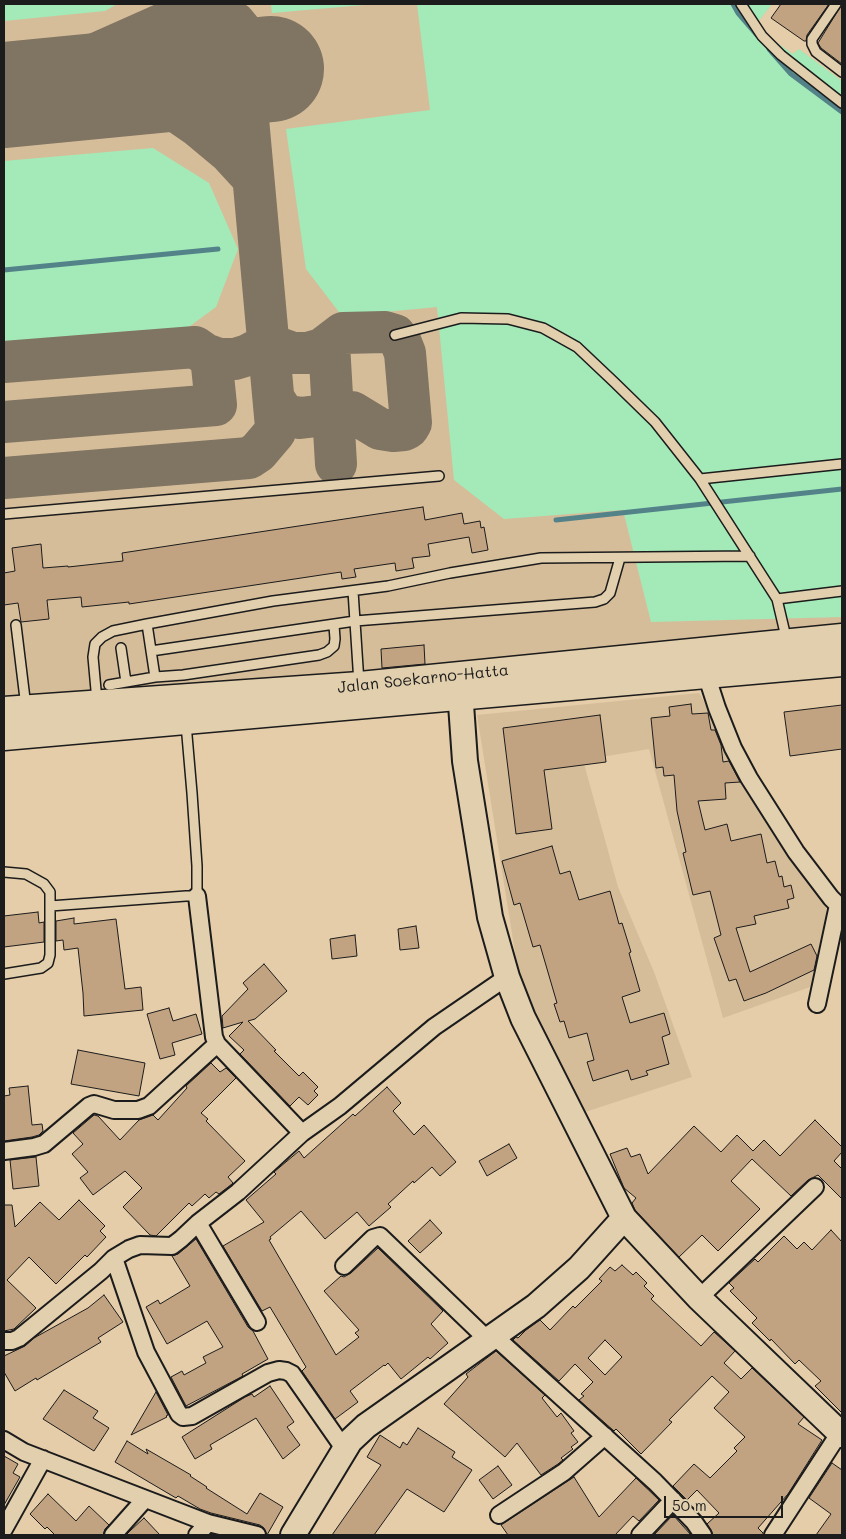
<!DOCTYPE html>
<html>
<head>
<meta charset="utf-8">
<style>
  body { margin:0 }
  #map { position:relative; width:846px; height:1539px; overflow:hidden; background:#e5cda9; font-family:Mali,sans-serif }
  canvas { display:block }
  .frame { position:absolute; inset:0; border:5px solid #1c1c1c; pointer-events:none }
  .scale { position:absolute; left:664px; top:1496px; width:119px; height:22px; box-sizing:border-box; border:2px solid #1c1c1c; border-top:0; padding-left:6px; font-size:15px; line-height:18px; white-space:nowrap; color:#1c1c1c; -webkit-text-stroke:4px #e1cfad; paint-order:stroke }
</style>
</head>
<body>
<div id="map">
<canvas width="846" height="1539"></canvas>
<div class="frame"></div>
<div class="scale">50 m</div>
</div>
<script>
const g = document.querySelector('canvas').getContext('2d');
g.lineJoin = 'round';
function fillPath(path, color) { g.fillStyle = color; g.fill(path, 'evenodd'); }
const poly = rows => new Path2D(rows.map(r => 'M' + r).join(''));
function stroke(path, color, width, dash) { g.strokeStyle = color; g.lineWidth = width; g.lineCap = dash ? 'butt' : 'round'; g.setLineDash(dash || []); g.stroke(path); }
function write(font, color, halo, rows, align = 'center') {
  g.font = font + ' Mali,sans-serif'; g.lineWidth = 4; g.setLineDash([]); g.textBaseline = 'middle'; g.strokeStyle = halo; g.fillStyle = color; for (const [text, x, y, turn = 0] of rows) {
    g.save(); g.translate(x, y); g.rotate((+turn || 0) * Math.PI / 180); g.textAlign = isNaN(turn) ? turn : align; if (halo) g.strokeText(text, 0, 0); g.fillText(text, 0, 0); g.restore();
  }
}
const built = poly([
  [4,4,772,4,758,22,773,40,793,54,799,49,842,81,842,626,403,675,4,700],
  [699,693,826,907,827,981,723,1018,649,749,583,760,618,887,654,972,692,1077,576,1115,518,971,477,715]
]);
const green = poly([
  [4,4,117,4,105,11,4,21],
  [271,4,375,4,272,13],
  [417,4,772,4,758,22,773,40,793,54,799,49,842,81,842,617,651,622,623,510,504,519,454,480,437,307,342,316,306,269,286,129,430,110],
  [153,148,209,183,238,249,216,307,186,329,4,345,4,161]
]);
const stream = poly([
  [733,4,738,13,757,35],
  [769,49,791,74,842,112],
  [4,270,218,249],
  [556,520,842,489]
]);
const taxiway = poly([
  [4,90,19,88,192,11,206,10,221,14,235,23,244,34,249,47,250,71,246,80,238,93,228,102,214,109,196,111,185,108,174,101,160,87,149,80,133,79,94,86],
  [167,105,199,127,229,152,252,177],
  [329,344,336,464],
  [4,362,195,347,205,354,219,359,235,359,248,355,261,348,267,340,279,348,293,353,308,353,322,349,343,333,385,332,395,335,401,343,405,353,411,423,408,428,404,430,393,431,380,429,352,412,300,418,289,416,281,410,274,399],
  [4,422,216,405,211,356],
  [4,478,249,458,258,452,275,432,276,427,248,119,250,71]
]);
const runway = poly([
  [4,95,271,69]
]);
const building = poly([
  [781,4,829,4,807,35,806,41,804,41,771,18,781,4],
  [842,4,842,64,821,48,818,43,842,4],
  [423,507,425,520,462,513,464,524,480,521,481,528,484,527,488,550,472,553,469,537,428,544,430,556,412,558,414,568,396,571,395,563,354,569,356,577,342,579,341,572,129,604,129,602,82,607,81,597,47,600,49,619,21,622,18,603,4,605,4,573,15,571,12,548,41,544,43,568,68,566,68,567,123,561,122,553,423,507],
  [424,645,425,664,382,668,381,649,424,645],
  [691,704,692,714,708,713,711,730,715,730,721,745,723,762,729,761,740,782,725,783,726,799,698,801,705,830,727,824,731,841,761,834,767,863,775,861,779,877,782,876,784,887,791,885,794,898,787,900,789,908,754,916,756,924,736,928,750,972,811,944,817,956,814,970,766,993,744,1001,736,979,729,981,714,938,721,935,710,891,693,895,683,853,686,852,677,811,674,775,664,776,663,767,656,768,651,718,670,716,669,707,691,704],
  [842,705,842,749,790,756,784,712,842,705],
  [600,715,606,762,544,770,552,829,516,834,503,728,600,715],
  [552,846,560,874,570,871,579,900,610,891,619,924,622,923,631,952,629,953,640,991,622,997,630,1023,664,1013,670,1034,662,1037,669,1064,646,1071,648,1075,631,1080,628,1070,593,1081,587,1062,594,1060,587,1033,569,1038,564,1021,560,1022,554,1004,557,1003,540,945,533,947,520,903,514,905,502,861,552,846],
  [38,912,39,923,44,922,44,942,4,947,4,916,38,912],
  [74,918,74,924,116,919,125,989,141,987,143,1010,84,1016,83,993,78,948,64,950,63,940,56,941,56,921,74,918],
  [416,926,419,948,400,950,398,929,416,926],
  [355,935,357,956,332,959,330,939,355,935],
  [264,964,287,991,255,1019,248,1021,276,1050,274,1051,299,1076,303,1072,318,1087,314,1091,318,1095,308,1105,299,1097,290,1106,240,1054,244,1050,229,1036,243,1022,223,1028,222,1016,248,989,243,983,264,964],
  [169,1008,173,1021,196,1014,202,1034,172,1043,175,1055,160,1059,147,1014,169,1008],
  [78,1050,145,1063,139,1096,71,1084,78,1050],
  [211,1063,220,1072,226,1068,236,1078,201,1113,208,1119,206,1121,245,1161,228,1177,233,1183,232,1184,219,1194,216,1192,209,1198,205,1194,192,1206,189,1203,156,1236,150,1235,123,1207,142,1188,125,1171,93,1195,80,1178,88,1172,72,1154,83,1144,73,1133,94,1115,98,1116,120,1140,139,1120,153,1115,158,1120,187,1088,186,1086,211,1063],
  [28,1086,32,1125,42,1124,43,1131,39,1135,32,1137,4,1141,4,1096,10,1095,9,1088,28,1086],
  [387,1087,401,1103,393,1111,414,1135,424,1125,456,1162,440,1176,432,1167,414,1183,413,1181,388,1204,391,1207,369,1226,357,1212,325,1239,301,1211,270,1237,271,1239,269,1240,336,1355,359,1337,355,1333,359,1330,324,1291,341,1276,344,1277,351,1273,378,1248,443,1311,431,1324,448,1343,430,1359,428,1357,401,1379,388,1363,385,1366,384,1365,350,1391,358,1402,335,1419,302,1371,306,1367,270,1307,262,1311,223,1246,264,1222,246,1200,276,1174,274,1172,299,1151,304,1158,353,1114,355,1116,387,1087],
  [815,1120,842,1147,842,1152,834,1161,842,1169,842,1199,818,1175,808,1180,791,1196,752,1159,731,1181,760,1209,718,1251,702,1235,679,1257,635,1210,632,1203,636,1198,624,1188,610,1154,627,1148,631,1157,640,1154,648,1174,694,1126,721,1152,737,1135,753,1151,764,1140,780,1156,815,1120],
  [509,1144,517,1158,487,1176,479,1161,509,1144],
  [36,1157,39,1186,13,1189,10,1160,36,1157],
  [79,1200,105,1226,100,1231,106,1237,87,1257,85,1255,56,1284,29,1257,7,1280,36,1308,14,1329,4,1331,4,1205,12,1205,15,1227,40,1202,59,1220,79,1200],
  [430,1220,442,1233,420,1253,408,1241,430,1220],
  [831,1230,842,1242,842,1413,815,1386,821,1381,799,1360,795,1364,771,1339,770,1341,752,1323,757,1318,730,1291,734,1288,729,1283,755,1259,758,1262,784,1236,797,1249,804,1242,812,1250,831,1230],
  [196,1239,248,1327,253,1331,268,1359,242,1374,243,1376,186,1406,171,1377,182,1371,184,1375,206,1363,203,1357,223,1347,207,1321,167,1344,146,1307,158,1300,160,1304,190,1286,172,1256,178,1254,196,1239],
  [622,1265,633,1275,636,1272,647,1283,644,1286,654,1296,651,1299,701,1346,714,1332,735,1351,724,1363,741,1379,752,1368,804,1417,798,1424,822,1440,788,1494,758,1528,763,1533,763,1535,713,1535,711,1530,707,1524,719,1513,697,1490,687,1500,673,1486,694,1464,710,1478,737,1451,734,1448,745,1437,714,1408,729,1392,712,1376,669,1420,672,1422,641,1454,616,1429,614,1431,579,1400,584,1396,581,1394,593,1382,575,1364,559,1381,513,1340,516,1337,518,1338,526,1330,540,1320,550,1330,573,1306,575,1308,602,1281,599,1279,610,1267,615,1271,622,1265],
  [605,1340,622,1357,605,1375,588,1358,605,1340],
  [104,1295,123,1322,98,1338,101,1342,37,1380,36,1378,15,1391,4,1372,4,1356,25,1346,34,1338,88,1308,104,1295],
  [496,1351,545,1395,542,1398,557,1417,561,1413,574,1431,571,1433,578,1442,571,1447,573,1449,561,1458,563,1460,558,1464,541,1475,517,1443,505,1457,444,1404,468,1377,466,1374,496,1351],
  [270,1386,294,1422,287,1427,300,1445,283,1459,256,1418,210,1445,212,1449,195,1459,182,1437,245,1397,252,1394,254,1397,270,1386],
  [64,1390,98,1411,93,1418,109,1428,94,1451,43,1419,64,1390],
  [156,1392,168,1415,166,1416,167,1417,131,1435,156,1392],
  [418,1428,455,1452,452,1457,472,1470,444,1512,407,1489,374,1535,332,1535,381,1465,367,1457,380,1435,400,1448,403,1442,407,1445,418,1428],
  [127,1441,148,1454,146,1449,191,1475,190,1476,207,1487,206,1488,247,1514,260,1493,283,1507,267,1535,264,1528,260,1525,211,1513,200,1509,178,1496,176,1498,115,1462,127,1441],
  [4,1456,18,1464,13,1473,20,1477,4,1505,4,1456],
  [832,1463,842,1470,842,1535,816,1535,831,1514,809,1498,832,1463],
  [498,1466,512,1485,493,1499,479,1480,498,1466],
  [574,1477,599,1517,636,1478,659,1500,639,1521,633,1516,615,1535,508,1535,501,1525,574,1477],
  [48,1494,76,1521,89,1506,109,1525,105,1529,103,1535,55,1535,47,1527,45,1529,30,1514,48,1494],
  [673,1515,691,1535,654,1535,673,1515],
  [144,1518,160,1535,126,1535,131,1530,144,1518]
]);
const lane = poly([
  [741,4,762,36,781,55,842,103],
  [836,4,812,39,812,44,816,52,842,72],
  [395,335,461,318,508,319,543,328,577,347,614,382,655,422,700,479,777,599,785,633],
  [700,479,842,464],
  [4,514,439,476],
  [353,591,359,683],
  [777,599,842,591],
  [147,624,155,677,183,675,319,655,327,652,334,646,335,639,334,625],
  [16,625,26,707],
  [121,648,126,682],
  [151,651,355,621,595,602,604,599,610,593,620,558],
  [109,685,155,677],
  [97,701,93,657,95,644,102,637,113,631,147,624,273,601,388,586,450,573,541,558,750,556],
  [4,872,26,874,44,884,50,892,50,906,186,896,197,896,197,866,192,793,186,724],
  [4,974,41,968,48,963,50,955,50,906]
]);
const street = poly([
  [706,674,717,708,733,748,749,778,796,852,831,898,838,905,842,905],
  [197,896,214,1037,217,1044,302,1133],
  [817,1004,838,905],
  [4,1151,34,1147,44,1144,89,1106,94,1104,114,1110,138,1110,149,1106,217,1044],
  [198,1223,257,1322],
  [114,1258,146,1352,179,1414,183,1417,192,1416,268,1373,279,1370,286,1371,292,1374,345,1450],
  [344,1266,373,1238,380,1236,488,1340],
  [699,1298,815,1187],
  [494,1336,655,1482,694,1522,703,1535],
  [4,1341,12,1341,19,1338,101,1271,114,1258,129,1249,140,1245,172,1246,181,1239,198,1223,238,1192,302,1133,340,1106,434,1027,507,977],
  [4,1440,24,1452,208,1523,257,1535],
  [499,1515,564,1472,605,1436],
  [4,1529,43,1459],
  [113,1535,145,1499],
  [197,1535,208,1523],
  [640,1535,673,1500],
  [773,1535,840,1432]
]);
const secondary = poly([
  [459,676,465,761,490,917,507,977,523,1018,624,1218,699,1298,842,1435],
  [293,1535,350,1441,366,1426,536,1306,579,1268,624,1218]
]);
const highway = poly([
  [4,711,360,686,842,638],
  [4,736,842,662]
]);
const streetNames = [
  ["Jalan Soekarno-Hatta",423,679,-6]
];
fillPath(built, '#d6bd9a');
fillPath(green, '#a3eab8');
stroke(stream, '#538388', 5);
stroke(taxiway, '#807462', 42);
stroke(runway, '#807462', 106);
fillPath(building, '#c1a382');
stroke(building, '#1c1c1c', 1);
stroke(lane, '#1c1c1c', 12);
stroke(street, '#1c1c1c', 20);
stroke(secondary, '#1c1c1c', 28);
stroke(highway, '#1c1c1c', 31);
stroke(lane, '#e1cfad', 9);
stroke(street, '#e1cfad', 16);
stroke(secondary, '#e1cfad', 24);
stroke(highway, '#e1cfad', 28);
write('16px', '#1c1c1c', '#e1cfad', streetNames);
</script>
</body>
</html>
